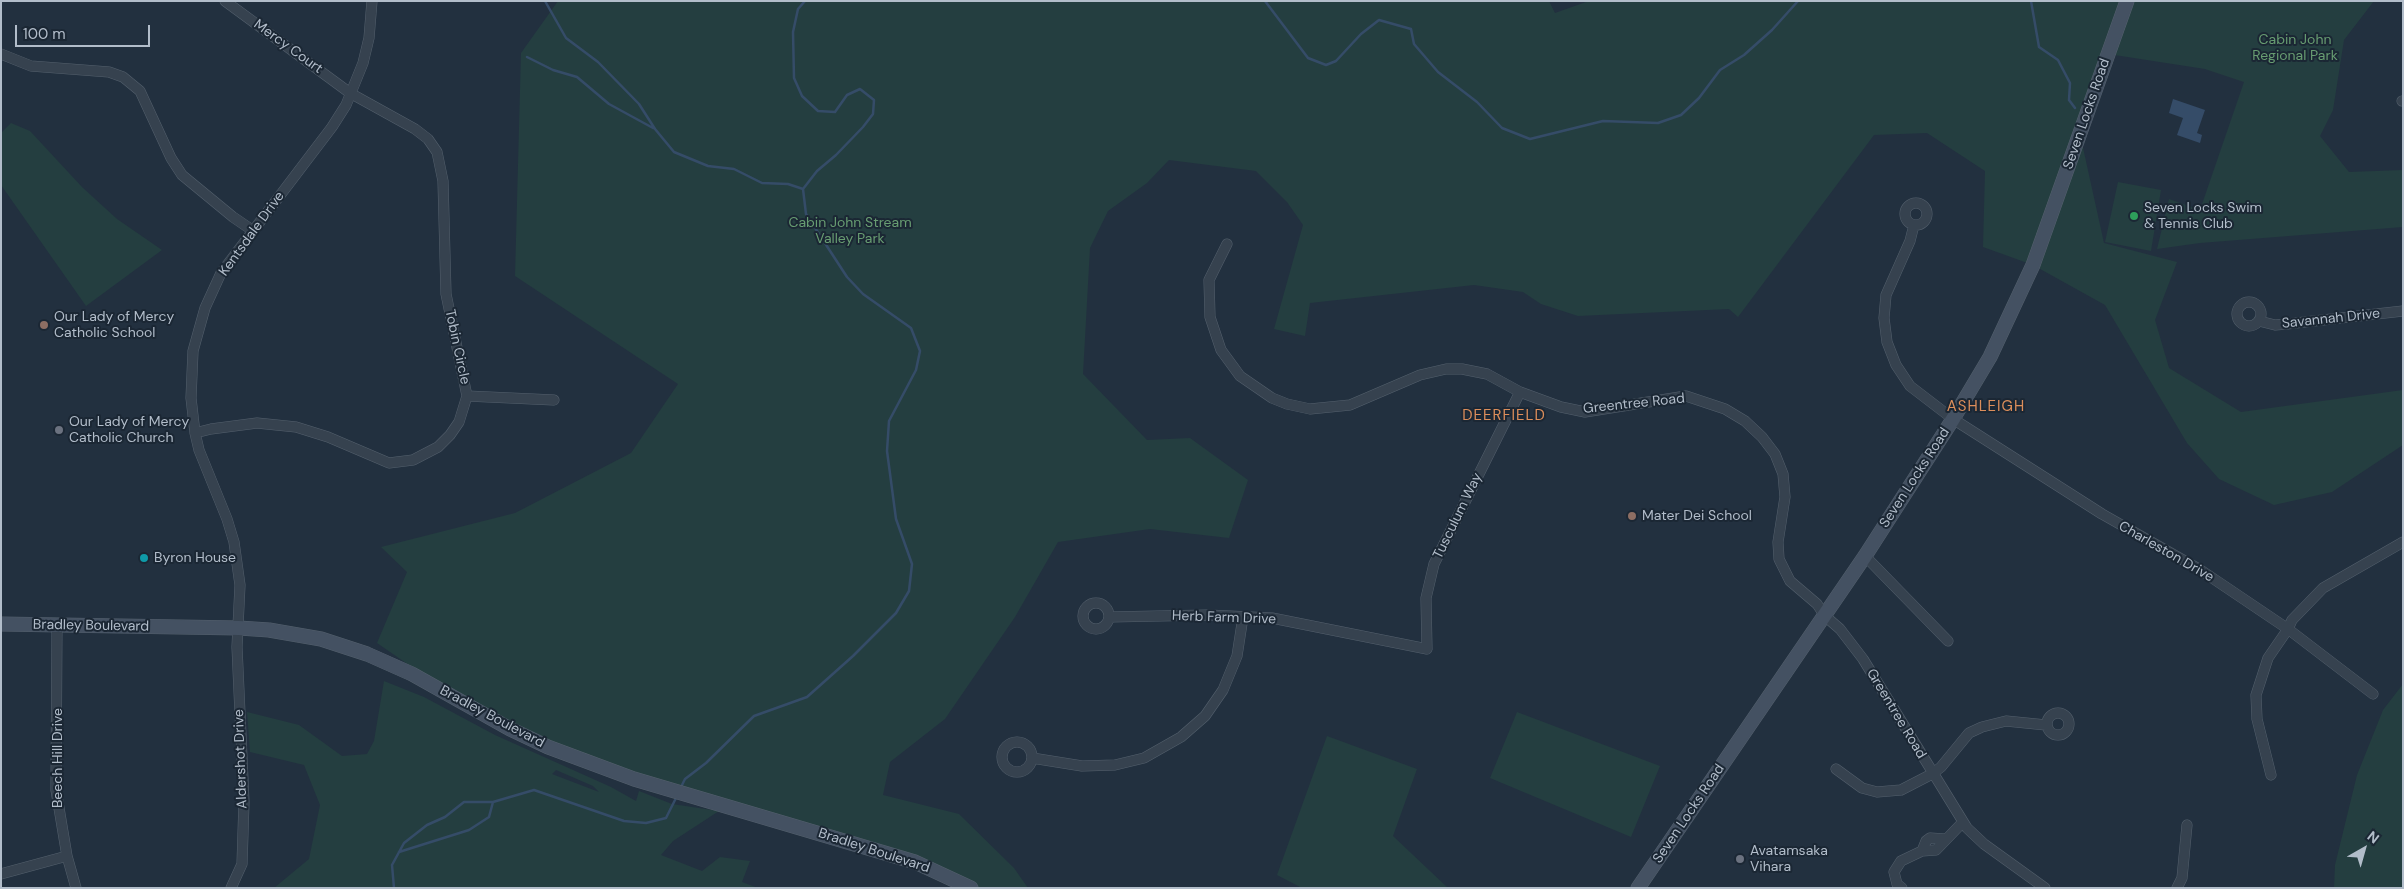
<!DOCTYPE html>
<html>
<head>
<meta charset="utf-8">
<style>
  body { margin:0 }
  #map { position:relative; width:2404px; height:889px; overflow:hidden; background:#22303f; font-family:"DM Sans",sans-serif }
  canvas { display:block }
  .frame { position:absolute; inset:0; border:2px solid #b2bdca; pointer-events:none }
  .north { position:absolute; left:2339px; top:824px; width:50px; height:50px; -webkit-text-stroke:4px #1b2734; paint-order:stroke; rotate:38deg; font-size:14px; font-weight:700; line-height:20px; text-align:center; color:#b2bdca }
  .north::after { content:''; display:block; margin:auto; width:18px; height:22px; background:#b2bdca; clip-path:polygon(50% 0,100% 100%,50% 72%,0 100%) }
  .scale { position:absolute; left:15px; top:25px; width:135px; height:22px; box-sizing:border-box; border:2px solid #b2bdca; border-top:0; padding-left:6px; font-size:15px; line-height:18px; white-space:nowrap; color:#b2bdca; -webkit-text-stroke:4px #1b2734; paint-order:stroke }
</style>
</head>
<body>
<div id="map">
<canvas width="2404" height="889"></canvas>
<div class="frame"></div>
<div class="north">N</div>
<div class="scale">100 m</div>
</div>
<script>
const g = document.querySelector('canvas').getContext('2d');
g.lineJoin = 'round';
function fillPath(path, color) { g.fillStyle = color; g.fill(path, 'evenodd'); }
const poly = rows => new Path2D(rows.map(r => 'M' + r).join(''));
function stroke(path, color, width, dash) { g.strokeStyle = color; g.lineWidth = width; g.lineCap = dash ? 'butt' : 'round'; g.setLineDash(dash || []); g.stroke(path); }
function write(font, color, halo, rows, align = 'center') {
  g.font = font + ' "DM Sans",sans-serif'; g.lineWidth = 4; g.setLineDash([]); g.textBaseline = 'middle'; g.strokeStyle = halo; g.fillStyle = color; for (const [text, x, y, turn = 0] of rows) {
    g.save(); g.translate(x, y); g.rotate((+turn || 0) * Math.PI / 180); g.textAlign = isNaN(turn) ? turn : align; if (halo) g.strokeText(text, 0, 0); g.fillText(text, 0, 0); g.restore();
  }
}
const green = poly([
  [558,1,1549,1,1555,13,1589,1,2374,1,2344,40,2333,110,2320,136,2349,172,2403,170,2403,227,2200,243,2157,249,2169,199,2200,210,2244,82,2205,69,2108,54,2080,134,2104,243,2177,262,2155,320,2169,368,2241,412,2403,390,2403,445,2332,492,2274,505,2219,479,2187,443,2105,305,2033,265,1983,247,1985,171,1927,133,1874,135,1738,317,1729,309,1578,316,1541,304,1523,292,1474,285,1310,303,1305,336,1274,329,1303,225,1287,202,1256,171,1169,160,1147,183,1108,211,1090,248,1083,374,1147,440,1190,438,1248,480,1229,538,1150,529,1058,542,1015,617,945,719,890,762,883,795,959,814,1014,868,1028,888,980,888,949,873,634,779,464,703,377,643,407,572,381,547,515,513,631,453,678,384,515,276,521,53],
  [11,123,30,131,82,187,117,219,162,250,86,306,1,185,1,133],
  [2118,182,2161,190,2151,251,2105,242],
  [384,681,424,697,495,735,611,787,636,801,639,791,672,804,719,811,673,841,661,855,702,871,720,857,750,861,742,882,758,888,274,888,309,859,320,805,304,765,250,752,247,712,299,725,342,756,367,754,374,741],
  [556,770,593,786,599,792,552,774],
  [2403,684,2403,888,2334,888,2335,865,2357,775,2383,710],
  [1517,712,1660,766,1631,837,1490,778],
  [1327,736,1417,769,1393,836,1448,888,1302,888,1277,875]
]);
const water = poly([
  [2173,99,2205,110,2197,133,2202,135,2200,143,2177,135,2183,118,2169,113]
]);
const stream = poly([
  [545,1,566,38,598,62,639,104,655,129,674,152,708,166,734,169,762,183,788,184,803,189],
  [1265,1,1308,58,1326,65,1336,61,1361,34,1379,20,1411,29,1414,44,1438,72,1477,102,1502,128,1530,139,1603,121,1658,123,1681,115,1699,98,1720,70,1744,55,1772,30,1798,1],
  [2031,1,2039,47,2058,60,2070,83,2069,100,2075,108],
  [527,57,553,70,577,77,609,104,653,128],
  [680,789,685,779,706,763,754,716,807,697,853,656,896,613,909,591,912,564,896,519,887,451,889,421,916,370,920,351,911,328,863,294,847,277,806,214,803,189,817,171,836,155,863,127,873,114,874,100,860,89,847,95,835,112,818,111,802,96,794,78,793,32,798,9,805,1],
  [399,852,469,830,489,817,493,802],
  [394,888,392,865,404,843,427,825,445,817,464,802,493,802,534,790,624,821,646,823,666,818,677,796]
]);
const street = poly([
  [1,54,31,66,109,72,123,77,140,91,171,158,182,175,233,217,252,230],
  [2402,101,2403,101],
  '1905 214a11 11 0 1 1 22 0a11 11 0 1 1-22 0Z',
  [1914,225,1910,241,1886,295,1884,318,1887,342,1896,365,1910,386,1953,419,2102,514,2199,569,2288,629,2373,694],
  [1227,244,1209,280,1210,317,1221,350,1240,376,1272,398,1287,404,1310,409,1350,405,1420,375,1446,369,1462,369,1487,374,1520,392,1561,407,1585,412,1686,396,1725,409,1745,421,1762,437,1775,454,1783,474,1785,497,1778,542,1779,559,1790,581,1817,604,1825,616,1840,629,1863,659,1967,828,1984,844,2045,888],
  '2237 314a12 12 0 1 1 24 0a12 12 0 1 1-24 0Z',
  [2259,321,2275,325,2287,324,2403,311],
  [467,396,554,400],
  [195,433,211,429,257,423,296,427,328,437,389,463,413,460,438,447,450,435,459,422,467,396,446,294,443,181,437,152,428,139,415,129,350,93,225,1],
  [1865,556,1948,641],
  '1083 616a13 13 0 1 1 26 0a13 13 0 1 1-26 0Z',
  [1109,617,1208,615,1272,618,1427,649,1426,598,1434,564,1520,392],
  [57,626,56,790,67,856,76,888],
  '2047 724a11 11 0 1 1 22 0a11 11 0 1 1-22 0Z',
  '1002 757a15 15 0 1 1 30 0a15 15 0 1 1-30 0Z',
  [1032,758,1082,766,1115,765,1144,758,1181,737,1205,716,1223,690,1237,656,1243,617],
  [1836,769,1862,788,1877,792,1901,790,1932,774,1941,767,1969,733,1982,727,2006,721,2046,725],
  [2271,775,2257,719,2256,695,2268,658,2288,629,2292,620,2323,588,2403,542],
  [1922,851,1926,841,1930,838,1945,839],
  [1,874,67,856],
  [231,888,242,864,244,802,237,647,240,585,234,542,227,519,199,450,195,433,191,398,193,351,205,308,221,273,332,127,346,105,363,63,369,38,372,1],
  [1902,888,1897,884,1894,872,1901,861,1922,851,1936,850,1963,822],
  [2177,888,2182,878,2187,825]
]);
const secondary = poly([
  [1,624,239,628,269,630,321,639,367,654,412,674,510,729,548,747,634,779,915,862,971,888],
  [1638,888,1865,556,1953,419,1990,357,2033,265,2127,1]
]);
const markers = [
  [2134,216,5,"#2e9e5b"],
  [44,325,5,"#8d6e63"],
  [59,430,5,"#6b7280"],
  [1632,516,5,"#8d6e63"],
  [144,558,5,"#0f9aa8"],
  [1740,859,5,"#6b7280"]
];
const parkNames = [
  ["Cabin John",2295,40],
  ["Regional Park",2295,56],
  ["Cabin John Stream",850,223],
  ["Valley Park",850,239]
];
const streetNames = [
  ["Mercy Court",288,47,36],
  ["Seven Locks Road",2087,114,-71],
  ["Kentsdale Drive",252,234,-54],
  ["Savannah Drive",2331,319,-6],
  ["Tobin Circle",457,347,78],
  ["Greentree Road",1634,404,-6],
  ["Seven Locks Road",1915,478,-57],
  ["Tusculum Way",1458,516,-64],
  ["Charleston Drive",2166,552,30],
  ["Herb Farm Drive",1224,618,2],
  ["Bradley Boulevard",91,626,1],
  ["Greentree Road",1896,714,59],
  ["Bradley Boulevard",492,717,28],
  ["Beech Hill Drive",58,758,-90],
  ["Aldershot Drive",241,759,-92],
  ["Seven Locks Road",1689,814,-56],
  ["Bradley Boulevard",874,851,18]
];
const poiNames = [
  ["Seven Locks Swim",2144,208],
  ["& Tennis Club",2144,224],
  ["Our Lady of Mercy",54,317],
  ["Catholic School",54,333],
  ["Our Lady of Mercy",69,422],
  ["Catholic Church",69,438],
  ["Mater Dei School",1642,516],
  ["Byron House",154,558],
  ["Avatamsaka",1750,851],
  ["Vihara",1750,867]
];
const neighbourhoodNames = [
  ["ASHLEIGH",1986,407],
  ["DEERFIELD",1504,416]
];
fillPath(green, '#243e40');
fillPath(water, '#354c68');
stroke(stream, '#354c68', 2.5);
stroke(street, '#54606d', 11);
stroke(secondary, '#54606d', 15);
stroke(street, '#36424f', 10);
stroke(secondary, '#445162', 14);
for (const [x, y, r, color] of markers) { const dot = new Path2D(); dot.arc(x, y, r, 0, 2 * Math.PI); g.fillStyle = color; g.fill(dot); stroke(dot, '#1b2734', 2); }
write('14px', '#689d72', '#1b2734', parkNames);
write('14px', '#b2bdca', '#1b2734', streetNames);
write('14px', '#b2bdca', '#1b2734', poiNames, 'left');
g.letterSpacing = '1px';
write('15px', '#dc8e5b', '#1b2734', neighbourhoodNames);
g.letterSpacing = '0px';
</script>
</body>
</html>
